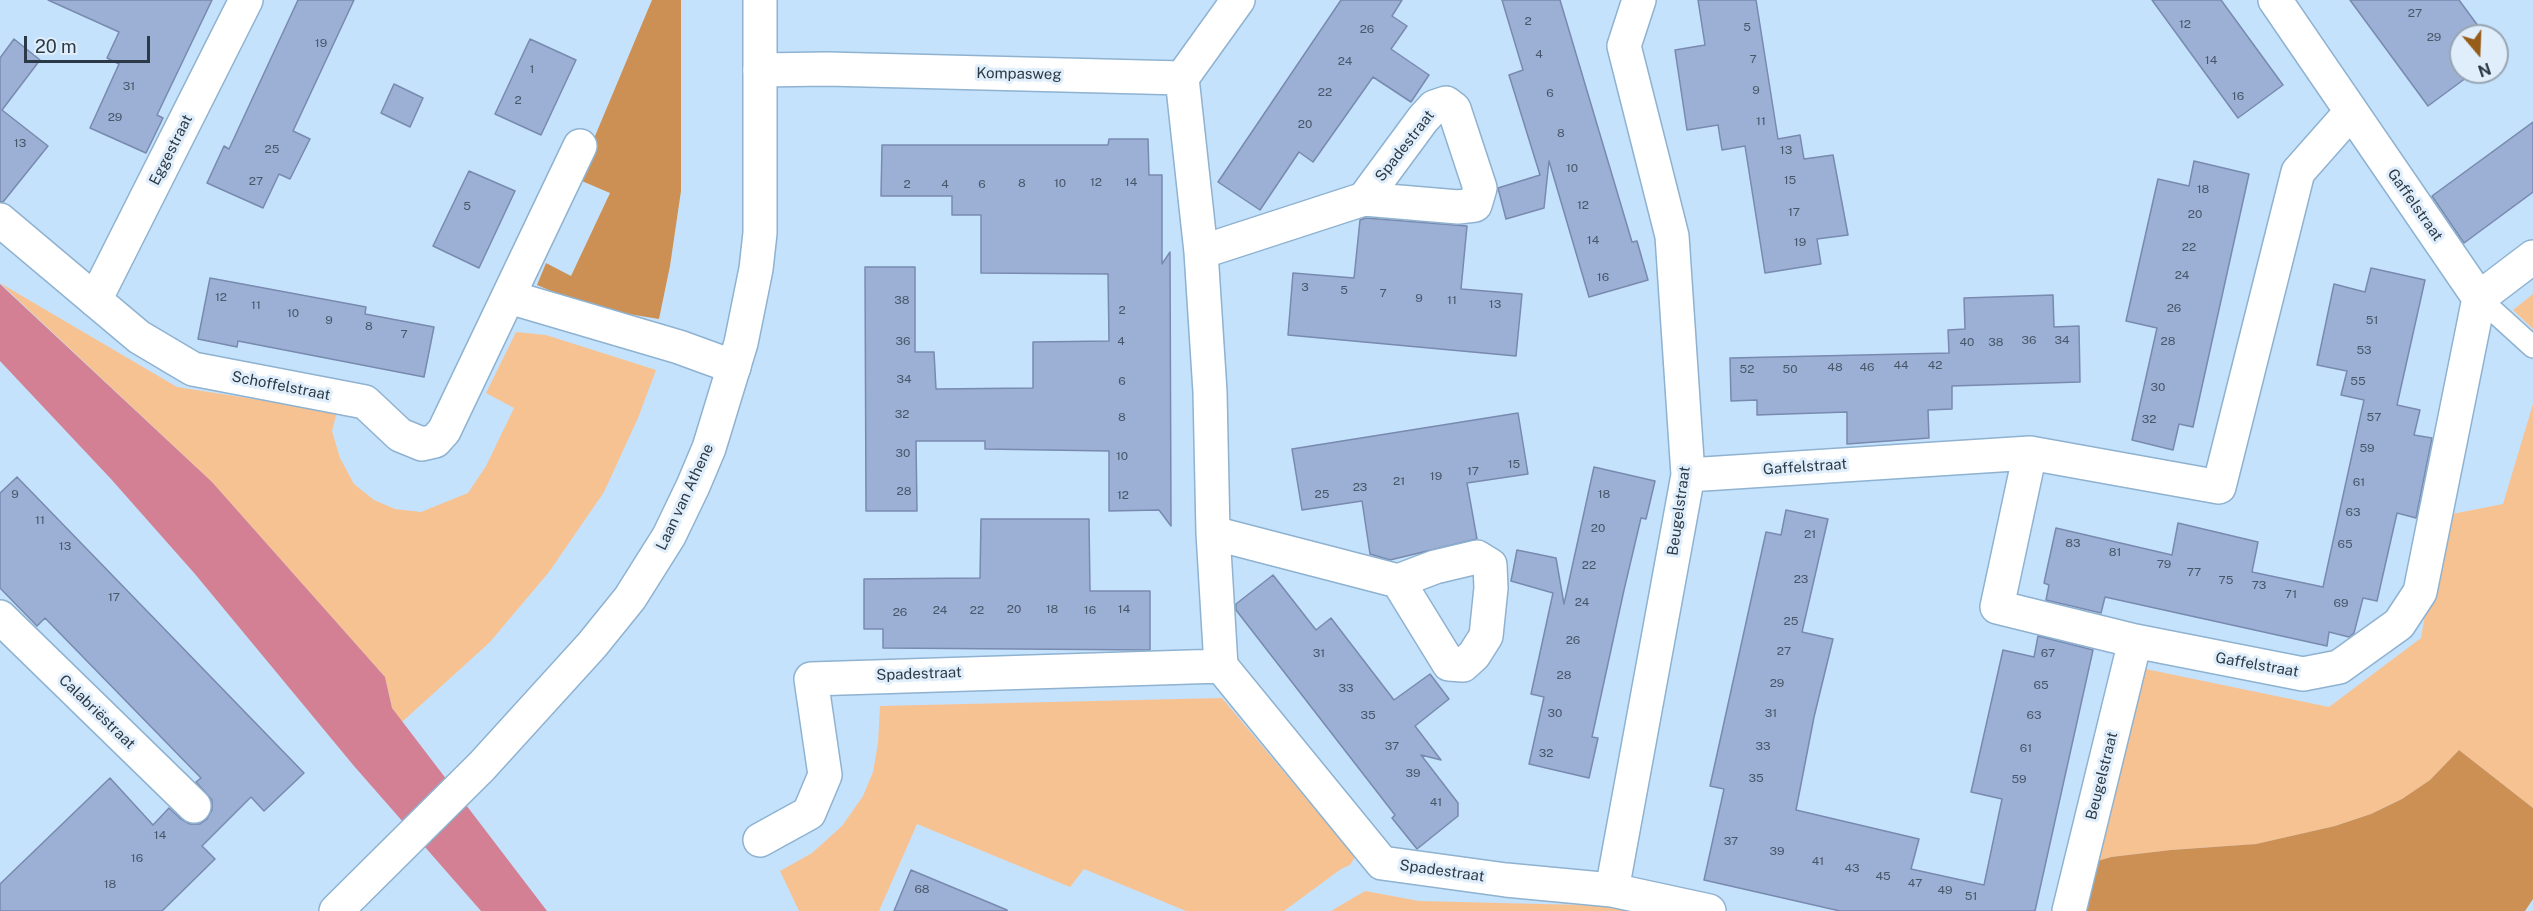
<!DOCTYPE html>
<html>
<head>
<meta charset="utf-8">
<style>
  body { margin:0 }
  #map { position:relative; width:2533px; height:911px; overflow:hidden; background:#c5e2fc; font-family:"Public Sans",sans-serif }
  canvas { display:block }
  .north { position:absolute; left:2449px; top:24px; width:60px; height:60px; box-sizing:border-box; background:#dfeefa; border:2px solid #97a6b2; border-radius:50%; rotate:161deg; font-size:16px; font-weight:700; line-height:24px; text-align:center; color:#2b3a46 }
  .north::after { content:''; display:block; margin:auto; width:21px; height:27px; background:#965c1a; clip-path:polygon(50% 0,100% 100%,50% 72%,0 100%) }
  .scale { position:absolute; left:24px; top:36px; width:126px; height:27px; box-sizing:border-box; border:3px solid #2b3a46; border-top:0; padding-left:8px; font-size:18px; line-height:21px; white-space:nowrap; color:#2b3a46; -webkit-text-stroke:4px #dfeefa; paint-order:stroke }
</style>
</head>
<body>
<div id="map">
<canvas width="2533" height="911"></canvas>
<div class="north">N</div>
<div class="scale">20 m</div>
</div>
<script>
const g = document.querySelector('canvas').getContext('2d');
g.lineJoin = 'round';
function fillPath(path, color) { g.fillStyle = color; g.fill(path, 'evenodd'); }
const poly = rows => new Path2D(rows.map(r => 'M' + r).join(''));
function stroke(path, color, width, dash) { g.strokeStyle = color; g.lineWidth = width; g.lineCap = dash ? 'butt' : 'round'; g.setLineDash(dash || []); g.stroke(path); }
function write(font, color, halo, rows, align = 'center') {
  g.font = font + ' "Public Sans",sans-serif'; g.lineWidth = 6; g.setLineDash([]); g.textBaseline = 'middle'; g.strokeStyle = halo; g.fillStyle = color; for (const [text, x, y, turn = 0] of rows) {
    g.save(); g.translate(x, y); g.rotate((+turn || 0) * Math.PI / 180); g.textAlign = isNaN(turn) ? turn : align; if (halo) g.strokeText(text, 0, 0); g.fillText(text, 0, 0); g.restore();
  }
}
const green = poly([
  [0,283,177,387,337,412,332,431,340,458,354,484,374,500,395,509,421,512,468,493,486,466,514,408,486,393,516,332,546,335,656,370,638,418,604,492,549,572,490,642,402,722,392,708,385,677,212,482],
  [2533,294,2533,329,2513,310],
  [2533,404,2533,808,2459,750,2430,780,2402,799,2371,814,2335,826,2256,844,2171,850,2111,857,2091,863,2136,667,2329,707,2421,638,2442,516,2503,504],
  [1222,698,1355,857,1350,865,1341,869,1284,911,1186,911,1084,869,1070,887,917,824,879,911,799,911,780,871,812,853,842,826,863,796,873,772,878,743,880,706],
  [1365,891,1419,901,1624,906,1649,911,1331,911]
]);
const forest = poly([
  [652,0,681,0,681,191,670,266,659,319,604,310,577,302,537,285,546,263,571,276,610,193,577,179],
  [2459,750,2533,808,2533,899,2525,911,2079,911,2091,863,2111,857,2171,850,2256,844,2335,826,2371,814,2402,799,2430,780]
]);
const water = poly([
  [0,284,212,482,385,677,392,708,547,911,481,911,354,766,195,574,111,479,0,361]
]);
const building = poly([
  [48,0,212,0,157,115,163,118,146,153,90,128,119,64,107,58,119,32,48,0],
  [298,0,354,0,293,131,310,139,290,179,279,174,263,208,207,183,224,146,229,149,298,0],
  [1341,0,1402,0,1392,16,1407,26,1391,49,1429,75,1411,102,1373,77,1313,162,1299,152,1260,210,1218,182,1341,0],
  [1502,0,1560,0,1632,242,1637,241,1648,280,1589,297,1549,161,1544,208,1506,219,1498,188,1540,175,1509,75,1523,70,1502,0],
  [1698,0,1756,0,1778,139,1800,135,1804,159,1833,155,1848,235,1817,239,1821,264,1765,273,1745,146,1722,150,1718,125,1687,130,1675,50,1705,45,1698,0],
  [2152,0,2221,0,2283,85,2238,118,2152,0],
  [2350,0,2459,0,2484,34,2461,36,2461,72,2474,72,2428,106,2350,0],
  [14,39,40,60,2,110,48,146,3,202,0,202,0,58,14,39],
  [530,39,576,60,541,135,495,114,530,39],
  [394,84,423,98,410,127,381,113,394,84],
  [2533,122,2533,192,2464,243,2432,196,2533,122],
  [1109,139,1148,139,1149,175,1162,175,1162,264,1170,252,1171,526,1159,510,1109,511,1109,451,985,449,985,441,916,441,917,511,866,511,865,267,915,267,915,352,934,352,936,389,1033,388,1033,342,1109,341,1108,274,981,273,981,215,952,215,952,196,881,196,882,145,1108,145,1109,139],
  [2194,161,2249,174,2193,427,2179,424,2173,450,2132,440,2157,328,2126,321,2158,179,2189,186,2194,161],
  [469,171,515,191,479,268,433,246,469,171],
  [1366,218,1467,226,1461,289,1522,294,1516,356,1288,335,1293,273,1354,278,1360,220,1366,218],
  [2371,268,2425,280,2397,405,2420,410,2414,435,2432,438,2416,518,2397,513,2377,601,2363,598,2354,633,2349,637,2329,632,2327,646,2105,597,2101,613,2046,600,2049,585,2044,583,2056,528,2172,555,2178,523,2258,542,2252,572,2323,587,2364,400,2341,395,2347,371,2317,365,2334,284,2365,292,2371,268],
  [210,278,366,307,365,314,434,327,424,377,238,341,237,347,198,339,210,278],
  [2053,295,2054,327,2079,326,2080,382,1952,386,1952,409,1928,410,1929,438,1847,444,1847,412,1757,415,1757,400,1731,401,1730,358,1949,353,1948,330,1965,329,1964,298,2053,295],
  [1518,413,1528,474,1467,483,1477,539,1390,560,1370,554,1362,501,1302,510,1292,449,1518,413],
  [1594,467,1655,481,1646,519,1641,518,1624,590,1592,737,1598,738,1589,778,1529,764,1544,697,1531,694,1553,593,1511,581,1517,550,1556,558,1564,604,1594,467],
  [17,477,304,773,264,811,251,797,202,846,215,859,162,911,0,911,0,884,110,778,153,825,169,808,181,819,190,824,200,824,207,819,212,810,212,800,196,782,201,778,45,618,37,626,0,588,0,493,17,477],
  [1786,510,1828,519,1802,632,1833,639,1814,717,1796,810,1919,839,1911,869,1984,885,2002,799,1971,792,2003,650,2034,657,2038,636,2093,650,2035,911,1840,911,1704,880,1724,789,1710,786,1766,532,1781,535,1786,510],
  [981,519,1089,519,1090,591,1150,591,1150,650,883,648,883,629,864,629,864,579,980,578,981,519],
  [1273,575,1316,630,1331,618,1394,700,1430,674,1449,699,1415,726,1441,760,1421,755,1458,803,1458,816,1417,849,1392,818,1395,815,1236,610,1236,604,1273,575],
  [911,870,1007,910,1007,911,894,911,911,870]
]);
const service = poly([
  [2479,298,2533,347]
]);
const pedestrian = poly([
  [95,300,246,0]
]);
const minor = poly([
  [1639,0,1624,46,1672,236,1688,475,1612,890,1709,911],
  [760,70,827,69,1182,78,1238,0],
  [1182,78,1201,252,1210,392,1213,533,1221,666,1382,863,1506,880,1612,890],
  [0,220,139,337,193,369,365,402,400,435,422,444,435,441,444,431,580,146],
  [1201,252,1364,199,1458,207,1475,205,1480,188,1454,109,1446,103,1434,107,1423,119,1364,199],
  [509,297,679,347,734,367],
  [2479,298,2533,257],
  [2030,453,1997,607,2135,641,2303,674,2339,667,2399,624,2420,592,2479,298,2275,0],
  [1688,475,2030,453,2219,487,2298,172,2351,112],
  [1213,533,1398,581,1449,664,1463,665,1474,655,1486,636,1491,588,1490,565,1477,557,1435,567,1398,581],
  [0,617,194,806],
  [760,840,809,813,825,775,811,679,1221,666],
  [2069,911,2135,641]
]);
const tertiary = poly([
  [336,911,482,766,592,645,630,598,669,536,693,486,709,448,741,343,756,269,760,233,760,0]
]);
const numberNames = [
  ["27",2415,13],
  ["2",1528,21],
  ["12",2185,24],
  ["5",1747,27],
  ["26",1367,29],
  ["29",2434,37],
  ["19",321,43],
  ["4",1539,54],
  ["7",1753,59],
  ["14",2211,60],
  ["24",1345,61],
  ["1",532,69],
  ["31",129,86],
  ["9",1756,90],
  ["22",1325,92],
  ["6",1550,93],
  ["16",2238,96],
  ["2",518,100],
  ["29",115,117],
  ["11",1761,121],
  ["20",1305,124],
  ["8",1561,133],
  ["13",20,143],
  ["25",272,149],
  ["13",1786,150],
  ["10",1572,168],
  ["15",1790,180],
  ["27",256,181],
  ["12",1096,182],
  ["14",1131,182],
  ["8",1022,183],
  ["10",1060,183],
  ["2",907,184],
  ["4",945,184],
  ["6",982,184],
  ["18",2203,189],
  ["12",1583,205],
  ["5",467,206],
  ["17",1794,212],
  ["20",2195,214],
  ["14",1593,240],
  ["19",1800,242],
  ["22",2189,247],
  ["24",2182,275],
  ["16",1603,277],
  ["3",1305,287],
  ["5",1344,290],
  ["7",1383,293],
  ["12",221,297],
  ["9",1419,298],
  ["38",902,300],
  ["11",1452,300],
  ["13",1495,304],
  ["11",256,305],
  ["26",2174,308],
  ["2",1122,310],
  ["10",293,313],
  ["9",329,320],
  ["51",2372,320],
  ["8",369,326],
  ["7",404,334],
  ["36",2029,340],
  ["34",2062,340],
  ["36",903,341],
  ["4",1121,341],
  ["28",2168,341],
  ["40",1967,342],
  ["38",1996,342],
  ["53",2364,350],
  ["44",1901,365],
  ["42",1935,365],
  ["48",1835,367],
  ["46",1867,367],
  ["52",1747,369],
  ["50",1790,369],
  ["34",904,379],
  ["6",1122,381],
  ["55",2358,381],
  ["30",2158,387],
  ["32",902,414],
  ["8",1122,417],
  ["57",2374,417],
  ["32",2149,419],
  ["59",2367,448],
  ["30",903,453],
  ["10",1122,456],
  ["15",1514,464],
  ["17",1473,471],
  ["19",1436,476],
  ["21",1399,481],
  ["61",2359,482],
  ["23",1360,487],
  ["28",904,491],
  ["9",15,494],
  ["25",1322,494],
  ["18",1604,494],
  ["12",1123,495],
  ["63",2353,512],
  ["11",40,520],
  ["20",1598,528],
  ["21",1810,534],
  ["83",2073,543],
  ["65",2345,544],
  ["13",65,546],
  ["81",2115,552],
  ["79",2164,564],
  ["22",1589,565],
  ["77",2194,572],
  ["23",1801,579],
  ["75",2226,580],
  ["73",2259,585],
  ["71",2291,594],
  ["17",114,597],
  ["24",1582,602],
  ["69",2341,603],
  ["20",1014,609],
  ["18",1052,609],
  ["14",1124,609],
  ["24",940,610],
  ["22",977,610],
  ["16",1090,610],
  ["26",900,612],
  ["25",1791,621],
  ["26",1573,640],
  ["27",1784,651],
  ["31",1319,653],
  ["67",2048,653],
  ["28",1564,675],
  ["29",1777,683],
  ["65",2041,685],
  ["33",1346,688],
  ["30",1555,713],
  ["31",1771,713],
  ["35",1368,715],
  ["63",2034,715],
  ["37",1392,746],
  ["33",1763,746],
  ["61",2026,748],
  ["32",1546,753],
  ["39",1413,773],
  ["35",1756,778],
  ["59",2019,779],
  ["41",1436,802],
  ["14",160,835],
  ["37",1731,841],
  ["39",1777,851],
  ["16",137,858],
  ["41",1818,861],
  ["43",1852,868],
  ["45",1883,876],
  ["47",1915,883],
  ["18",110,884],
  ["68",922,889],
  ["49",1945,890],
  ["51",1971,896]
];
const streetNames = [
  ["Kompasweg",1019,74,1],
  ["Spadestraat",1405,146,-52],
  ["Eggestraat",171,150,-63],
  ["Gaffelstraat",2415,205,55],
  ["Schoffelstraat",281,386,11],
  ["Gaffelstraat",1805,467,-4],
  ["Laan van Athene",685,497,-65],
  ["Beugelstraat",1679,511,-82],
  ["Gaffelstraat",2257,665,10],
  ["Spadestraat",919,674,-2],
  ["Calabriëstraat",97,712,44],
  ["Beugelstraat",2102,776,-76],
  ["Spadestraat",1442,871,8]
];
fillPath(green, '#f7c292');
fillPath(forest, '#cd9054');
fillPath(water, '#d37f94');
fillPath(building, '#9cafd4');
stroke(building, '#788aaf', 1.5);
stroke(service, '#8eb2d0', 24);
stroke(pedestrian, '#8eb2d0', 36);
stroke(minor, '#8eb2d0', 36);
stroke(tertiary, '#8eb2d0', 36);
stroke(service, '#fff', 21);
stroke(pedestrian, '#fff', 33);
stroke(minor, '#fff', 33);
stroke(tertiary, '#fff', 33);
write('12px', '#47576a', null, numberNames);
write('15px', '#2b3a46', '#dfeefa', streetNames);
</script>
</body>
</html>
